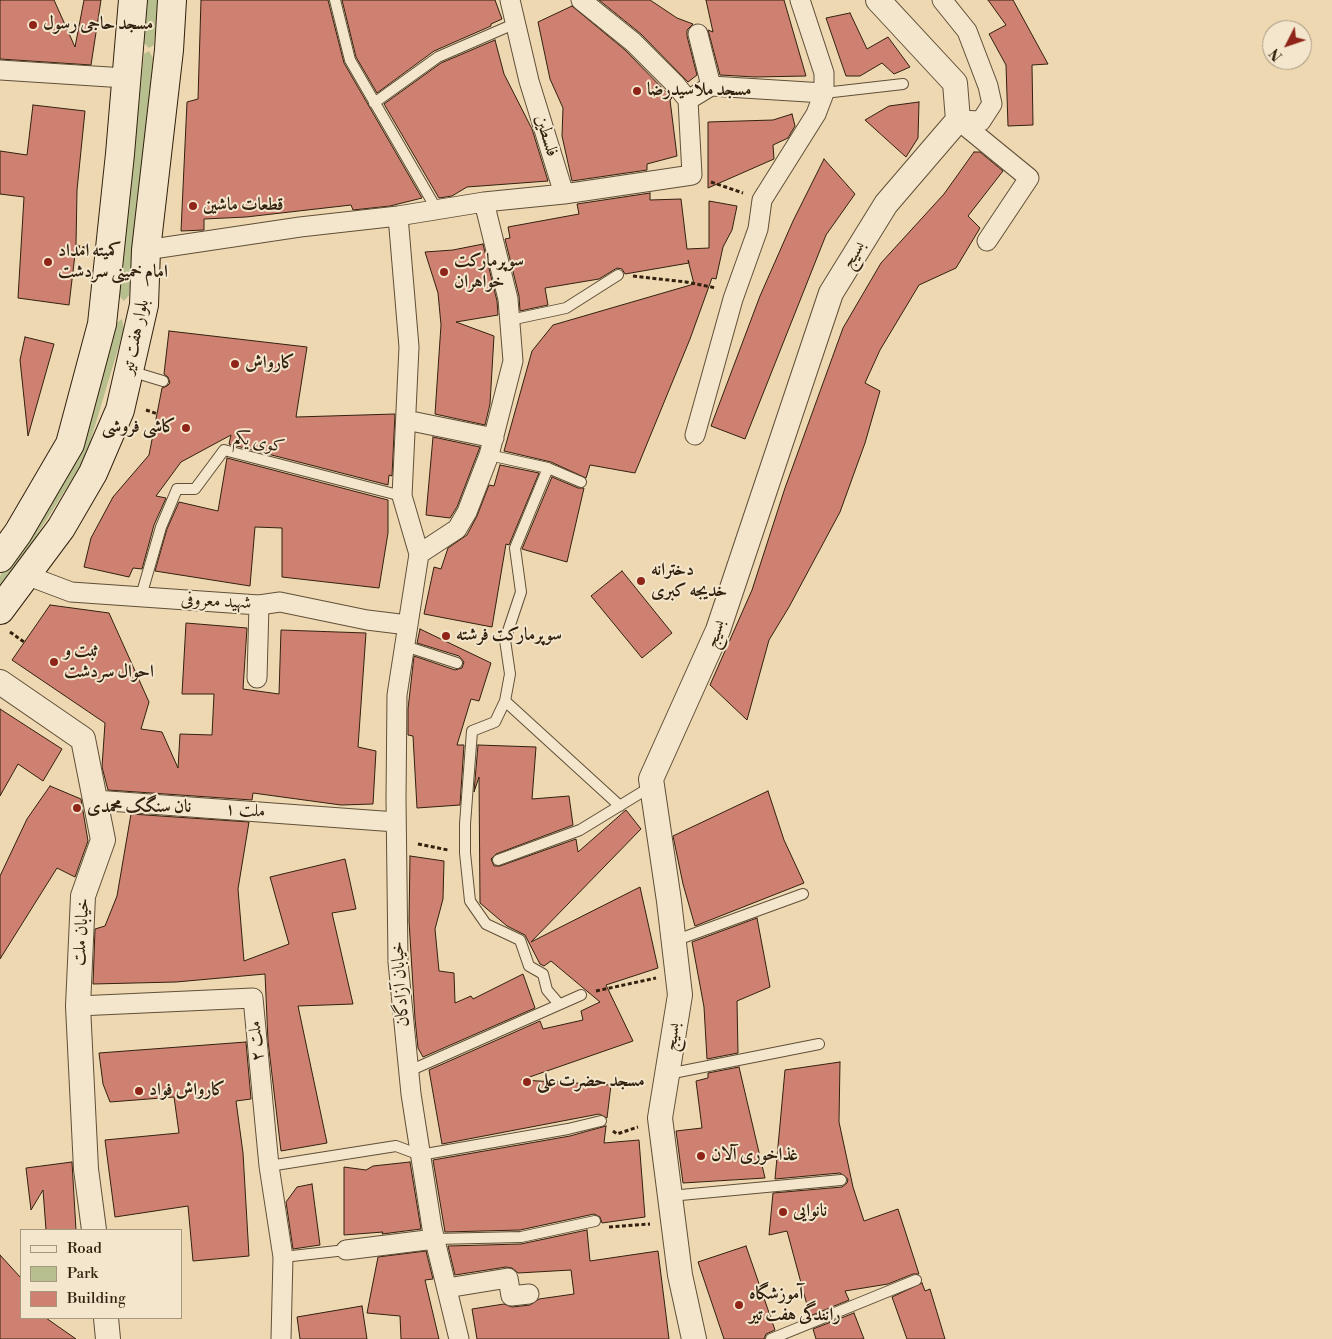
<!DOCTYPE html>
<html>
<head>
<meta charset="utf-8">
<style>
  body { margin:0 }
  #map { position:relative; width:1332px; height:1339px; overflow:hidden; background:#edd8b1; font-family:"Libre Bodoni",serif }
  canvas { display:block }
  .legend { position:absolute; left:20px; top:1229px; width:162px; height:90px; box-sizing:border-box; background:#f3e6cc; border:1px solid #a69780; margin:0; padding:6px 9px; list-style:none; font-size:15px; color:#32210f }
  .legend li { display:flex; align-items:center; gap:10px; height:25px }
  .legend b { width:25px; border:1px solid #a69780 }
  .north { position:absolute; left:1262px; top:20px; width:50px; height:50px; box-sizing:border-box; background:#f3e6cc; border:1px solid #a69780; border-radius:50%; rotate:229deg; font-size:14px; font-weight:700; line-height:20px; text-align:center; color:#32210f }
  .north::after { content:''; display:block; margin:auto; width:18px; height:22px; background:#8f2418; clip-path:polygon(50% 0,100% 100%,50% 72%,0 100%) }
</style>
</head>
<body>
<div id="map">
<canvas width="1332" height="1339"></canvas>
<ul class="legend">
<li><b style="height:6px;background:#f3e6cc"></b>Road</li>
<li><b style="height:14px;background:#b6bf8d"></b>Park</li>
<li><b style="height:14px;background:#ce8171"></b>Building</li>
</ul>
<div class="north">N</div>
</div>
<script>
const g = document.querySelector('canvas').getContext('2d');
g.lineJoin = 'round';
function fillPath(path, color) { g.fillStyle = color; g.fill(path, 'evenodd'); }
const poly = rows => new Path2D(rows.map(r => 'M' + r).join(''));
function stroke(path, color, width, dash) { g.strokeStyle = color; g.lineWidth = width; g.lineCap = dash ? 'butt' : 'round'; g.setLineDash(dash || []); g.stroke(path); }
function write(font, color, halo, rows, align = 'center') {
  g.font = font + ' "Libre Bodoni",Amiri,serif'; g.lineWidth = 4; g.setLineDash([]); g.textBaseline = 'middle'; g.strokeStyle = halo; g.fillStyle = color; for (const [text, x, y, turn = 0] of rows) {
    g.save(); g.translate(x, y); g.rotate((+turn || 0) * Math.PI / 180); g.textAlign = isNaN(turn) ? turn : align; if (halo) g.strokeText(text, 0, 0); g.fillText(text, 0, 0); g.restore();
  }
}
const green = poly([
  [148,0,158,0,154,45,149,48,144,43],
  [149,51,153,58,129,295,124,301,119,296,144,54],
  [122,319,124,329,85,459,0,593,0,576,75,456,115,324]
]);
const building = poly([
  [0,0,54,0,75,47,84,0,101,0,91,65,0,59,0,0],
  [201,0,328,0,344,63,422,198,390,206,353,210,351,205,246,217,204,219,204,230,181,231,187,102,198,99,201,0],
  [342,0,495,0,502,19,491,24,491,26,434,51,377,93,356,57,342,0],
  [599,0,650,0,677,18,693,24,687,30,687,36,697,75,688,82,641,34,599,0],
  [706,0,784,0,806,76,755,77,720,75,708,30,713,32,706,0],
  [988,0,1013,0,1048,64,1032,65,1033,125,1008,126,1006,65,989,34,1006,25,988,0],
  [572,6,625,50,672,98,670,100,677,156,647,164,647,170,572,181,562,136,563,108,550,79,538,22,572,6],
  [850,13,867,49,888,37,910,67,894,74,882,63,860,76,846,76,826,18,850,13],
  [495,40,504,74,532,129,548,181,467,187,452,196,439,198,384,104,441,63,495,40],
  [919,102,918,138,906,157,865,120,889,106,919,102],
  [33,105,85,111,77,190,76,246,69,305,18,298,24,197,0,194,0,151,27,155,33,105],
  [792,114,795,126,788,138,773,145,774,159,708,188,708,122,773,120,792,114],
  [974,152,980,152,1003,171,968,216,980,228,956,268,919,285,880,350,865,383,880,391,865,443,840,512,789,607,769,640,747,720,710,685,752,590,785,488,843,328,881,263,944,194,974,152],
  [824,159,855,194,826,235,745,439,711,426,760,296,793,221,824,159],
  [650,193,650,200,681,199,687,249,709,248,709,201,737,206,732,230,723,247,716,279,712,278,690,339,635,473,590,465,586,478,551,462,504,451,532,351,553,325,694,284,688,260,689,263,625,274,622,269,617,268,599,279,545,288,548,305,520,311,519,296,505,239,510,238,508,227,579,214,577,204,650,193],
  [483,244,497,301,498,315,456,322,494,336,490,404,485,425,435,414,441,325,438,293,425,252,453,250,483,244],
  [169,331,307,347,296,417,395,414,392,476,389,475,388,485,229,444,231,435,181,462,156,496,166,498,154,525,142,569,133,568,129,577,84,567,91,538,113,497,149,455,162,388,167,386,170,383,168,377,164,374,169,331],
  [25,337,54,344,28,436,20,360,25,337],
  [433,437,480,447,457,507,450,518,426,515,433,437],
  [227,458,388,500,388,533,379,588,282,577,282,528,255,527,250,586,155,571,167,529,179,502,218,511,227,458],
  [500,465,539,473,509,545,506,544,492,627,424,614,434,567,441,569,448,548,467,535,477,516,489,485,494,486,500,465],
  [552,477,578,488,584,488,567,562,522,549,552,477],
  [622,571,672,633,642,658,591,596,622,571],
  [50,605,109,613,149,702,141,729,162,732,178,768,180,734,212,735,214,694,182,694,186,623,247,628,243,689,279,694,281,630,366,633,358,747,376,751,373,804,341,805,253,793,252,800,108,790,102,767,105,723,12,660,50,605],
  [420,629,491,663,479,701,471,699,457,745,464,745,460,805,417,808,413,736,408,735,408,709,414,656,455,670,462,668,464,662,459,656,417,643,420,629],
  [0,709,62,749,43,781,18,764,0,796,0,709],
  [478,745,536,747,532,799,569,796,573,825,496,854,491,859,494,866,500,866,576,839,578,852,626,810,641,829,531,942,640,887,658,968,606,985,633,1041,521,1080,611,1085,607,1118,599,1114,442,1144,429,1070,540,1021,543,1029,583,1020,581,1011,600,1002,551,961,544,966,540,964,525,935,507,926,480,903,479,777,474,792,478,745],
  [50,786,81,799,88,841,75,877,57,868,0,959,0,876,27,819,50,786],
  [768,791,784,840,804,883,695,926,683,884,673,836,768,791],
  [131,814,249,822,238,889,244,961,289,944,270,877,345,859,356,909,332,913,353,1004,298,1006,327,1143,281,1151,268,1041,265,974,176,982,93,984,95,929,105,926,117,896,131,814],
  [410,856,444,861,443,899,435,929,439,971,454,973,455,1003,471,996,473,999,523,974,535,1008,423,1057,418,1048,415,1019,409,921,410,856],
  [757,918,770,987,737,1001,738,1053,707,1059,704,1007,692,942,757,918],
  [246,1042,251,1099,236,1101,243,1153,249,1256,193,1261,188,1206,115,1217,105,1140,179,1133,174,1097,110,1102,103,1084,99,1053,246,1042],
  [840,1062,839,1122,853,1187,864,1221,898,1209,919,1274,913,1274,888,1284,845,1291,849,1300,810,1316,787,1231,769,1235,773,1193,842,1187,847,1183,848,1179,840,1173,775,1179,785,1070,840,1062],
  [739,1067,765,1178,683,1183,676,1131,702,1128,696,1081,708,1078,708,1073,739,1067],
  [606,1126,604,1143,639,1140,645,1217,602,1223,600,1217,594,1214,520,1230,445,1232,433,1160,570,1136,606,1126],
  [72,1162,76,1230,46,1230,43,1190,31,1210,26,1168,72,1162],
  [410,1162,421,1229,382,1234,383,1232,344,1235,344,1167,366,1170,373,1166,410,1162],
  [312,1184,320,1245,293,1249,286,1202,297,1187,312,1184],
  [587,1230,590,1261,658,1251,669,1339,477,1339,472,1309,504,1304,512,1307,530,1305,539,1299,574,1294,571,1270,518,1273,512,1268,506,1267,455,1275,448,1246,521,1244,587,1230],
  [746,1246,775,1330,766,1334,764,1339,724,1339,698,1262,746,1246],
  [426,1251,433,1279,425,1280,439,1339,401,1339,400,1316,367,1313,378,1257,426,1251],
  [0,1255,21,1278,21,1318,46,1318,76,1339,0,1339,0,1255],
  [922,1283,925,1291,930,1289,945,1339,907,1339,892,1297,922,1283],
  [362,1306,367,1339,300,1339,297,1317,362,1306],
  [854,1313,864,1339,816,1339,813,1329,854,1313]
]);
const path = poly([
  [711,182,743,193],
  [76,246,85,248],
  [633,276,686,282,716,288],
  [146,410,158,414],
  [10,632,24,642],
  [418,844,448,850],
  [596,991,656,978],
  [613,1131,617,1134,638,1127],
  [609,1227,650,1224]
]);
const service = poly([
  [335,0,350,60,437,210],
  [824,93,903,84],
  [374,103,438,57,514,24],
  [510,320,566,308,618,275],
  [130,371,163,381],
  [489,455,548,468,515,548,521,592,505,640,510,674,505,701,495,722,472,731,465,824,465,853,470,901,486,924,520,940,529,966,543,974,547,990,559,1004],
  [548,468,581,482],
  [141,596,161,527,177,489,195,489,224,450,402,496],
  [405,646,457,663],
  [505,701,620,806],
  [498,860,580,830,652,786],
  [674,941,803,894],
  [409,1071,581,995],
  [668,1074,819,1044],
  [269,1166,396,1146,420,1155,568,1129,601,1121],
  [670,1196,841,1180],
  [435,1239,521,1237,595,1221],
  [283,1257,346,1250],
  [771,1339,916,1280]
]);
const minor = poly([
  [581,0,633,42,675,84,688,100],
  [942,0,967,31,988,86,992,104,981,121,958,120],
  [698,34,711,86],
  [0,70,125,78],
  [958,120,1029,178,987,241],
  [564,194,692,175,688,100,711,86,824,93,824,73,800,0],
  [398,216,409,347,402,496,419,554,397,695,396,799,398,962,411,1094,432,1228,459,1339],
  [146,250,300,227,398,216,484,202,564,194,529,81,510,0],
  [406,420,494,438],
  [695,435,733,299,758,229,762,200,816,114,824,93],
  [419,554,457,529,467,512,489,455,513,361,508,299,484,202],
  [26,575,71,592,259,605,280,602,367,620,408,625],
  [257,678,259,605],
  [95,800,396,822],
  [78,1006,253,998,269,1166,283,1257,281,1339],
  [346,1250,435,1239],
  [447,1288,508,1278,511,1296,529,1294]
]);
const tertiary = poly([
  [0,682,83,739,103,840,83,896,78,1006,86,1169,94,1230],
  [106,1318,108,1339],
  [694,1339,680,1275,660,1118,680,995,669,901,651,779,718,630,831,293,886,204,958,120,955,83,878,0]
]);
const secondary = poly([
  [0,558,18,533,70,444,102,324,120,154,133,0],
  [0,610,61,528,93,473,120,410,144,305,146,250,169,50,172,0]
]);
const markers = [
  [33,25,5,"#8f2418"],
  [637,91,5,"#8f2418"],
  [193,206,5,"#8f2418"],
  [48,262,5,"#8f2418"],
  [444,272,5,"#8f2418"],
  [235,364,5,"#8f2418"],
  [186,428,5,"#8f2418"],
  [641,581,5,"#8f2418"],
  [446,636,5,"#8f2418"],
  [54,662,5,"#8f2418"],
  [77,808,5,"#8f2418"],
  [527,1082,5,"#8f2418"],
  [139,1091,5,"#8f2418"],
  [701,1156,5,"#8f2418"],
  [783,1212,5,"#8f2418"],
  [739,1305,5,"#8f2418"]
];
const poiNames = [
  ["مسجد حاجی رسول",43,25],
  ["مسجد ملاسیدرضا",647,91],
  ["قطعات ماشین",203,206],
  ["کمیته امداد",58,252],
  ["امام خمینی سردشت",58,273],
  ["سوپرمارکت",454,262],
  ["خواهران",454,283],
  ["کارواش",245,364],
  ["کاشی فروشی",176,428,"right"],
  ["دخترانه",651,571],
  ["خدیجه کبری",651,592],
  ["سوپرمارکت فرشته",456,636],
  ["ثبت و",64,652],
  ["احوال سردشت",64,673],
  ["نان سنگک محمدی",87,808],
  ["مسجد حضرت علی",537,1082],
  ["کارواش فواد",149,1091],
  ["غذاخوری آلان",711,1156],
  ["نانوایی",793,1212],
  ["آموزشگاه",749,1295],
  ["رانندگی هفت تیر",749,1316]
];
const streetNames = [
  ["فلسطین",546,136,73],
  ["بسیج",854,255,-58],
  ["بلوار هفت تیر",136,337,-78],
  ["کوی یکم",259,443,12],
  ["شهید معروفی",216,602,3],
  ["بسیج",716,634,-70],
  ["ملت ۱",245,811,4],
  ["خیابان ملت",82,932,-86],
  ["خیابان آزادگان",401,984,-94],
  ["بسیج",673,1037,-81],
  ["ملت ۲",257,1041,-95]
];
fillPath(green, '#b6bf8d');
fillPath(building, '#ce8171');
stroke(building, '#32210f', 1);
stroke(service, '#614f38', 12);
stroke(minor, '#614f38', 21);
stroke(tertiary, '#614f38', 26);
stroke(secondary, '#32210f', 30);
stroke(path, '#32210f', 3, [4, 2.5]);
stroke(service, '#f3e6cc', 10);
stroke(minor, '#f3e6cc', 19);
stroke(tertiary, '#f3e6cc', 24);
stroke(secondary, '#f3e6cc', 28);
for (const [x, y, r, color] of markers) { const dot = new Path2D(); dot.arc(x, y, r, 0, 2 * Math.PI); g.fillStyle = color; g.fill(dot); stroke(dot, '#f3e6cc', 2); }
write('bold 18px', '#32210f', '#f3e6cc', poiNames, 'left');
write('18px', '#32210f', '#f3e6cc', streetNames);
</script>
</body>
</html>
